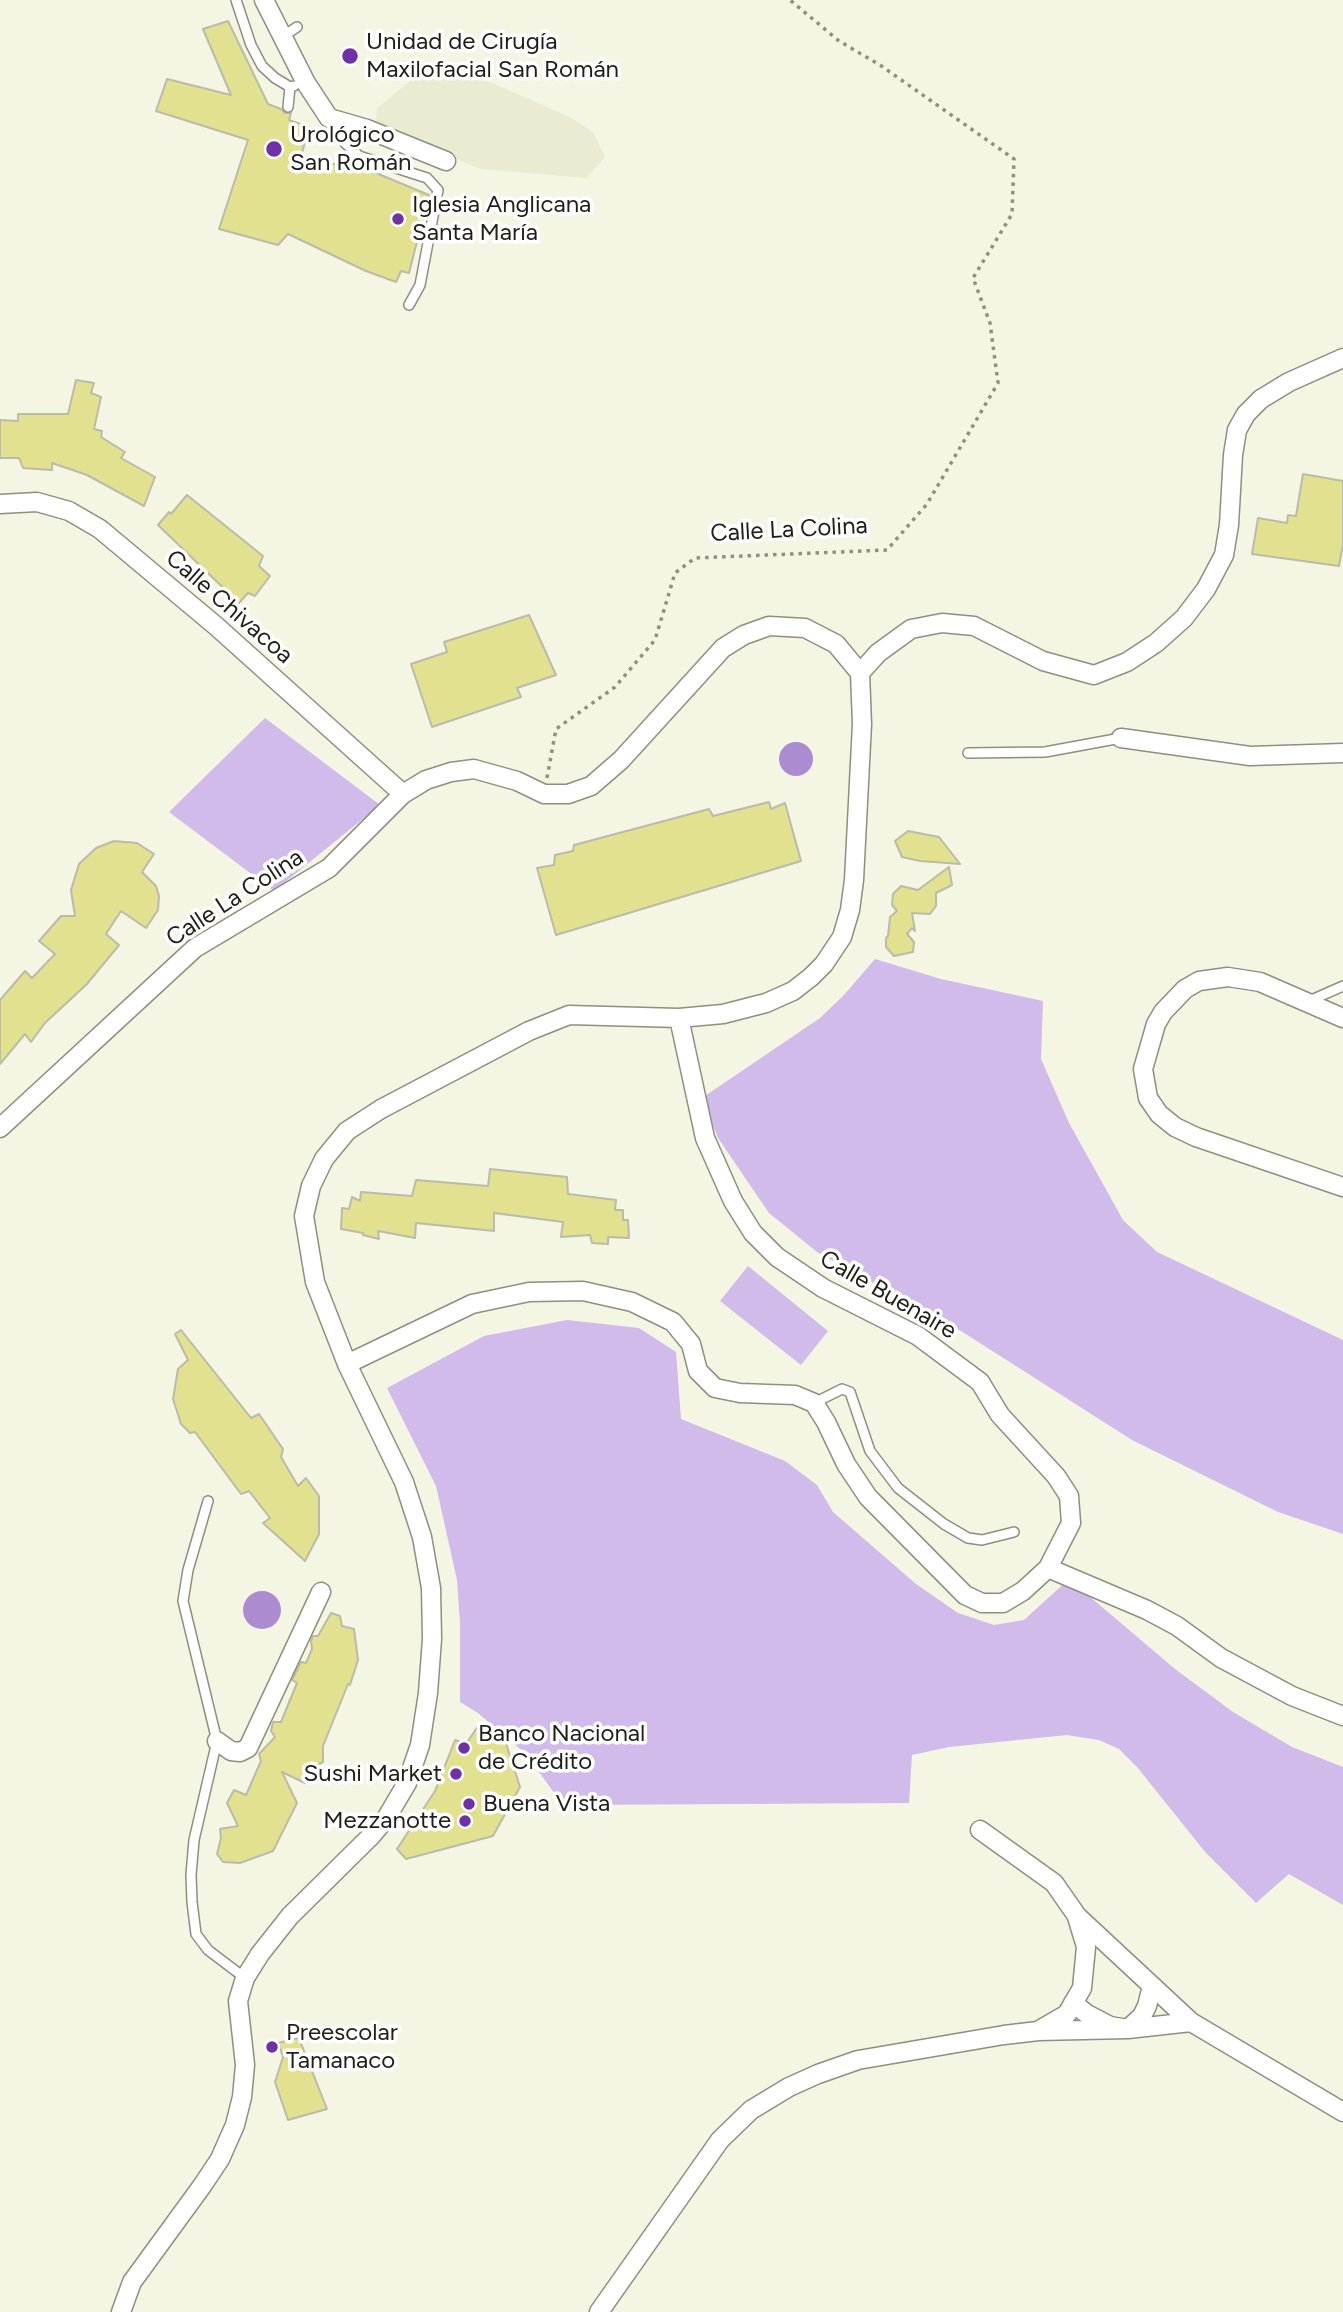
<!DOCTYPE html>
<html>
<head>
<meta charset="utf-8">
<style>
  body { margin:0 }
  canvas { display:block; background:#f4f5e2 }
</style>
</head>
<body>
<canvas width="1343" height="2312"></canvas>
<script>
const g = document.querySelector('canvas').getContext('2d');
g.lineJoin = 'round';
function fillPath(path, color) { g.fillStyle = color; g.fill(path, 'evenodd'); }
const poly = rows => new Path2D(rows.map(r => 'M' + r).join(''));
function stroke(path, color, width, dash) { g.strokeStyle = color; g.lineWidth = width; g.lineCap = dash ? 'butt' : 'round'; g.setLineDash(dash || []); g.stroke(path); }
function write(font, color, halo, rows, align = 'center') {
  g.font = font + ' Figtree,sans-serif'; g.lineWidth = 7; g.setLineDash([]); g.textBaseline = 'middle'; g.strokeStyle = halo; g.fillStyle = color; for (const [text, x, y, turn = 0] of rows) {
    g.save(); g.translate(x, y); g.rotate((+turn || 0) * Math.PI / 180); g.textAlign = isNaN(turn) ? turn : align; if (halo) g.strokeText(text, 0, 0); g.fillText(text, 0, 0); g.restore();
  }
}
const built = poly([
  [448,64,570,117,593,132,605,157,586,178,481,169,376,126,377,108,426,68]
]);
const green = poly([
  [265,718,380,805,274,891,169,812],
  [875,959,941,979,1043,1001,1041,1059,1069,1123,1123,1220,1157,1252,1343,1340,1343,1534,1278,1512,1132,1440,961,1331,817,1252,769,1213,718,1138,702,1098,820,1018,844,995],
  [748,1266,828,1331,801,1365,720,1301],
  [567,1320,639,1328,676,1352,681,1419,785,1461,817,1485,833,1512,916,1584,958,1613,994,1625,1024,1620,1069,1579,1175,1669,1233,1712,1292,1747,1343,1767,1343,1905,1289,1874,1256,1903,1206,1853,1137,1767,1119,1749,1099,1740,1067,1735,949,1747,912,1755,909,1803,563,1805,526,1754,478,1713,460,1702,460,1623,457,1580,436,1486,387,1388,484,1336]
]);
const water = poly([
  '779 759a17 17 0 1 1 34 0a17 17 0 1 1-34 0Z',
  '243 1610a19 19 0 1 1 38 0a19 19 0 1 1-38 0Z'
]);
const building = poly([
  [228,21,268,104,281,109,285,113,291,113,289,120,309,127,301,157,376,173,429,195,409,273,401,271,396,282,366,271,288,234,278,245,219,229,248,140,156,111,167,79,231,95,203,29,228,21],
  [76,380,94,383,91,393,101,397,94,429,102,431,101,437,125,452,121,458,155,477,144,506,87,475,52,463,52,470,23,468,19,458,0,458,0,420,18,421,18,414,68,414,76,380],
  [1303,474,1343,481,1343,544,1339,566,1252,554,1258,518,1287,523,1288,515,1296,516,1303,474],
  [187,495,263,556,259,566,270,576,255,596,248,593,239,603,158,525,169,512,171,514,187,495],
  [529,615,556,675,517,688,521,697,432,727,411,664,447,652,444,642,529,615],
  [769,802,771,809,785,803,801,861,556,935,537,868,554,865,555,855,573,851,574,845,709,809,713,816,769,802],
  [908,831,939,837,960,864,920,861,902,857,895,841,908,831],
  [114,841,137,843,154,854,142,872,156,886,159,896,158,910,146,928,121,911,106,934,119,945,87,984,45,1023,31,1042,25,1034,0,1064,0,1000,25,971,32,978,55,954,39,941,61,916,75,916,71,890,79,864,96,848,114,841],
  [949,867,952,885,936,893,936,906,930,914,912,913,915,931,912,928,907,934,914,942,913,952,894,956,886,947,886,938,888,936,890,917,897,911,892,905,893,894,901,886,918,890,949,867],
  [490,1169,567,1177,568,1194,616,1200,615,1210,623,1210,623,1220,628,1220,629,1238,608,1237,608,1244,592,1243,590,1235,561,1237,563,1222,494,1213,494,1231,416,1223,415,1238,378,1231,379,1239,363,1235,363,1233,341,1229,342,1208,349,1209,352,1197,360,1201,361,1192,412,1196,416,1180,488,1186,490,1169],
  [181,1330,251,1418,259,1414,283,1449,281,1457,298,1486,306,1478,319,1496,319,1534,305,1561,263,1523,270,1518,249,1491,241,1494,195,1432,190,1433,181,1424,173,1399,178,1369,188,1360,175,1334,181,1330],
  [331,1613,340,1616,342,1626,354,1629,358,1660,350,1685,348,1684,323,1746,323,1762,312,1768,305,1783,282,1772,297,1803,273,1851,240,1863,223,1862,217,1854,221,1838,220,1829,238,1826,227,1803,234,1790,246,1795,261,1761,259,1754,275,1737,271,1731,273,1722,281,1722,297,1683,292,1680,301,1662,306,1663,312,1649,311,1641,313,1636,318,1636,331,1613],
  [478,1726,504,1737,520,1787,493,1836,406,1859,397,1849,435,1791,455,1740,466,1744,478,1726],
  [299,2038,327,2109,288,2120,275,2082,283,2057,278,2043,299,2038]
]);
const path = poly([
  [547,778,556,729,615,687,655,640,675,573,695,558,887,550,927,504,998,383,990,323,973,278,1012,214,1014,159,880,65,839,41,790,0]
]);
const service = poly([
  [236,0,251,45,262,66,275,78,290,87],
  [282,37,297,27],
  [288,107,290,87,294,86],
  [330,119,345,143,359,156,427,178,438,190,420,285,409,305],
  [968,753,1045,752,1121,738],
  [1309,1001,1343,986],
  [814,1403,842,1389,850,1392,870,1451,898,1488,944,1524,968,1538,982,1540,1014,1532],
  [208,1501,188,1570,183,1601,217,1741,194,1840,191,1875,192,1902,196,1934,208,1950,245,1978]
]);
const minor = poly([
  [264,0,306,83,329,118,367,129,446,161],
  [0,504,37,502,69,511,100,529,216,626,403,794],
  [860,673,878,653,911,629,942,623,974,626,1043,661,1094,675,1127,662,1156,643,1184,618,1206,589,1224,555,1229,525,1233,455,1237,430,1246,414,1261,399,1289,382,1343,358],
  [1121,738,1250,756,1343,753],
  [1343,1018,1260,982,1228,977,1199,981,1185,989,1163,1012,1156,1024,1143,1069,1148,1098,1159,1114,1175,1127,1196,1137,1343,1187],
  [0,1128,195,948,329,868,403,794,426,780,451,772,474,769,517,781,544,794,568,794,591,786,621,760,723,648,744,635,769,626,805,628,836,644,860,673,862,724,854,880,850,910,842,937,824,964,811,977,793,991,766,1003,723,1014,679,1018,569,1015,529,1031,381,1109,347,1131,324,1159,311,1186,304,1216,315,1282,347,1364,404,1482,422,1537,431,1588,432,1639,428,1693,420,1745,407,1783,387,1817,372,1835,290,1916,260,1954,245,1978,238,2001,245,2065,242,2097,235,2125,220,2159,202,2186,132,2282,121,2312],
  [347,1364,472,1304,529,1292,583,1291,632,1302,673,1322,691,1344,698,1371,715,1388,740,1393,795,1395,814,1403,826,1422,846,1464,868,1497,965,1595,982,1603,1003,1603,1023,1591,1048,1568,1071,1523,1069,1496,1056,1476,1000,1415,980,1382,918,1336,823,1288,777,1257,753,1233,733,1201,705,1138,679,1018],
  [1048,1568,1147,1610,1177,1626,1221,1658,1292,1696,1343,1716],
  [217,1741,231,1751,240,1752,248,1748,321,1592],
  [980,1830,1054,1883,1077,1916,1191,2022,1343,2112],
  [1073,2003,1087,2014,1110,2026,1128,2029,1142,2016,1147,2006,1152,1986],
  [1041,2029,1067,2014,1082,1988,1086,1947,1077,1917],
  [599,2312,720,2140,751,2110,789,2087,818,2074,858,2060,1004,2035,1038,2031,1128,2029,1191,2022]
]);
const markers = [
  [350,56,9,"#7131a6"],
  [274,149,9,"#7131a6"],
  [398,219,7,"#7131a6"],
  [464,1748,7,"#7131a6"],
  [456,1774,7,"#7131a6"],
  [469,1804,7,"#7131a6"],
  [465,1821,7,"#7131a6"],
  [272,2047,7,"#7131a6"]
];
const poiNames = [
  ["Unidad de Cirugía",366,42],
  ["Maxilofacial San Román",366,70],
  ["Urológico",290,135],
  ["San Román",290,163],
  ["Iglesia Anglicana",412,205],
  ["Santa María",412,233],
  ["Banco Nacional",478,1734],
  ["de Crédito",478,1762],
  ["Sushi Market",442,1774,"right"],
  ["Buena Vista",483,1804],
  ["Mezzanotte",451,1821,"right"],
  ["Preescolar",286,2033],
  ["Tamanaco",286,2061]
];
const streetNames = [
  ["Calle La Colina",789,530,-3],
  ["Calle Chivacoa",229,607,41],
  ["Calle La Colina",235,898,-33],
  ["Calle Buenaire",888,1295,30]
];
fillPath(built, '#eaebd1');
fillPath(green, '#d0bbeb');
fillPath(water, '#ac8cd0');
fillPath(building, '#e1e190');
stroke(building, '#babba9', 2);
stroke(service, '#8f8f7f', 12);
stroke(minor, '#8f8f7f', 21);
stroke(path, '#8f9082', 3.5, [3.5, 5]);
stroke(service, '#fff', 9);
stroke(minor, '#fff', 18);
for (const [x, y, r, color] of markers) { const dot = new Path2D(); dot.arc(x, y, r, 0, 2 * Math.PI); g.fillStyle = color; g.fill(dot); stroke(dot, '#fff', 2.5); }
write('24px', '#1f1f18', '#fff', poiNames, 'left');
write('24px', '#1f1f18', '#fff', streetNames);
</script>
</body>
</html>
